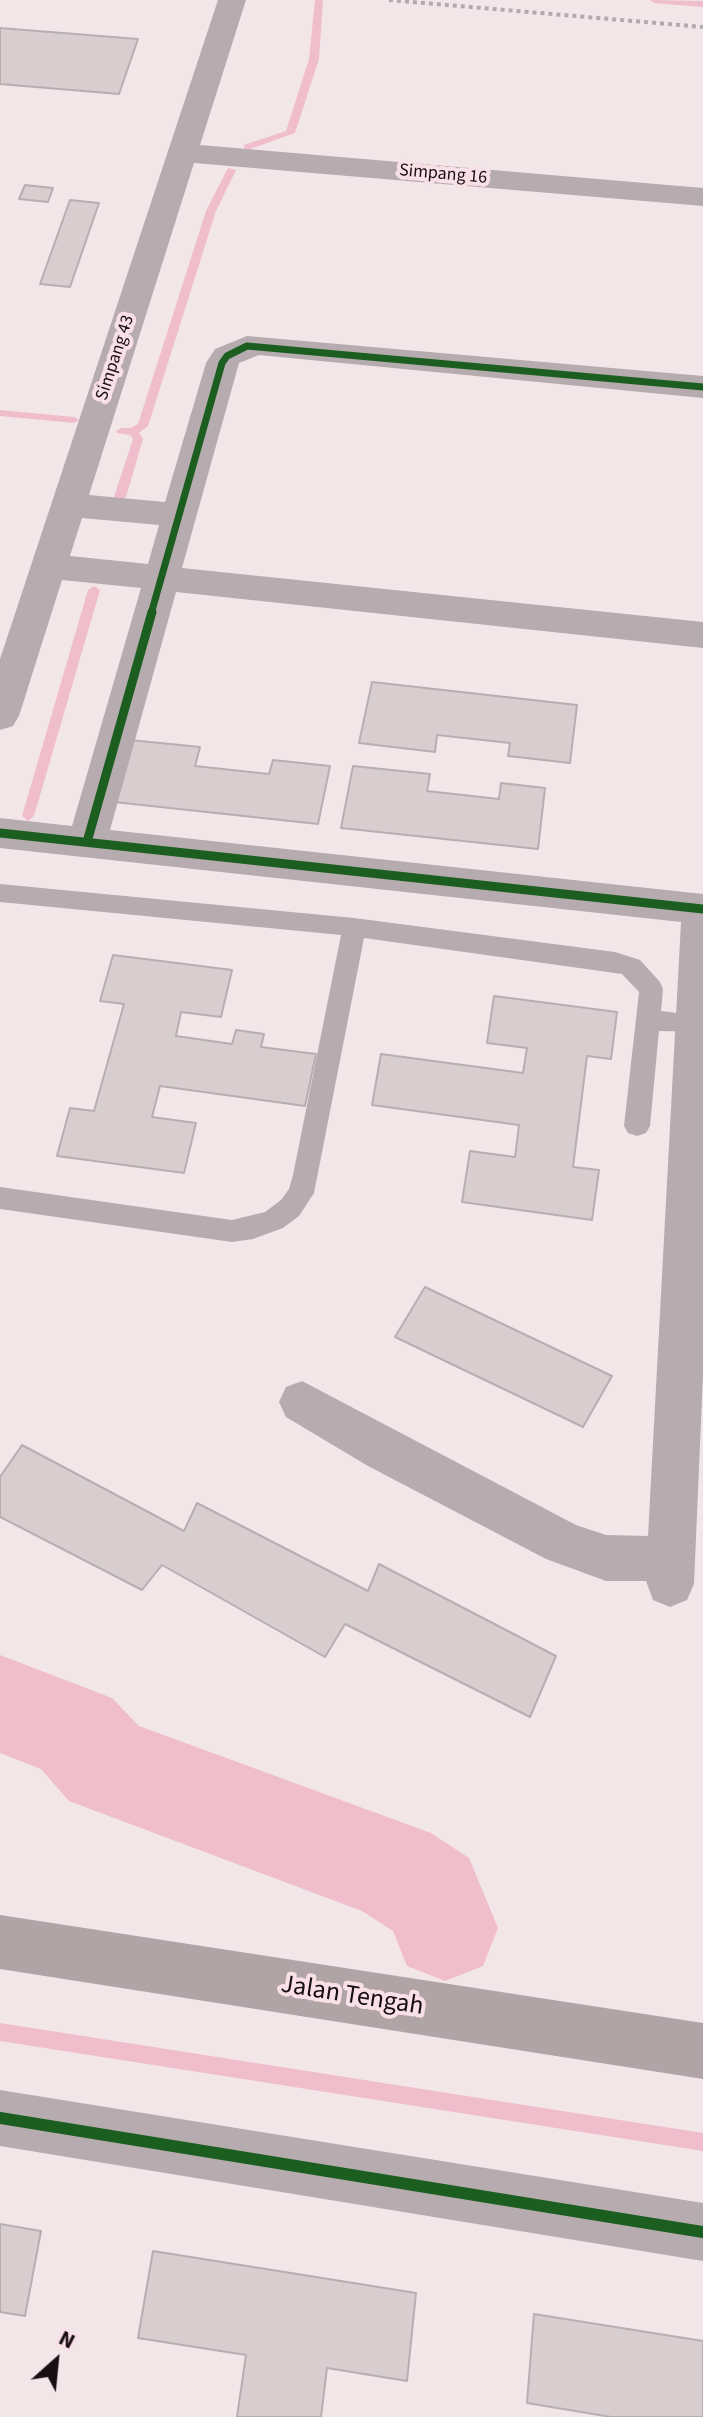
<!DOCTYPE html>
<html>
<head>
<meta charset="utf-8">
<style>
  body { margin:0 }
  #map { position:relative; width:703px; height:2417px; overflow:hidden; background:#f3e6e9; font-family:"Source Sans 3",sans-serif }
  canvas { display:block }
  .north { position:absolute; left:16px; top:2321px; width:80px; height:80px; -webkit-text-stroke:6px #f9e0e6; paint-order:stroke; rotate:27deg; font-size:22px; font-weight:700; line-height:32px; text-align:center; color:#170e11 }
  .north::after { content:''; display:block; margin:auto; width:28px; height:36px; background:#170e11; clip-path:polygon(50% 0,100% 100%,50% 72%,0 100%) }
</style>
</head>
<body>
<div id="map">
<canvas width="703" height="2417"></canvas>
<div class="north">N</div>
</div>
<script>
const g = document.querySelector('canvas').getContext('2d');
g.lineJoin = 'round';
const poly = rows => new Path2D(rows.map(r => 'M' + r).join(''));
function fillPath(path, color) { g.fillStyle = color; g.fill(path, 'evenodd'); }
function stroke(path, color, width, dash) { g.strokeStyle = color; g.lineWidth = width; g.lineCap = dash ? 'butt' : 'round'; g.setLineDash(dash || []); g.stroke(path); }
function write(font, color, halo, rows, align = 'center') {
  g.font = font + ' "Source Sans 3",sans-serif'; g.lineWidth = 8; g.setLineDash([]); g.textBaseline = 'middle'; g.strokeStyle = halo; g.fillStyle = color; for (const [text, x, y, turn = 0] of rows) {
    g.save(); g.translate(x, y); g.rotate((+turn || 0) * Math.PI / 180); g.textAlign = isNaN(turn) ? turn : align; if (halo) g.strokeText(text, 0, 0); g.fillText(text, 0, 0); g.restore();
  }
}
const stream = poly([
  [315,0,323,0,319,59,295,133,250,149,244,149,244,145,286,131,309,59,315,0],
  [650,0,703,1,703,7,654,3,650,0],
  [228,168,236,170,216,211,148,426,139,433,143,439,126,497,120,501,116,500,114,497,133,439,130,435,117,433,116,431,121,428,131,428,138,424,206,211,228,168],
  [0,410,74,417,79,420,74,423,0,416,0,410],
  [94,586,100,590,34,816,28,821,22,816,88,590,94,586],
  [0,2023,703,2133,703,2151,0,2041,0,2023]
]);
const river = poly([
  [0,1655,112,1698,139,1726,431,1833,469,1858,498,1928,483,1966,445,1981,407,1966,393,1931,362,1911,69,1801,41,1769,0,1753,0,1655]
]);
const building = poly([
  [0,28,138,39,119,94,0,84,0,28],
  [25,185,53,188,48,202,19,199,25,185],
  [70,200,99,203,70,287,40,284,70,200],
  [372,682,577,705,570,763,508,756,510,743,437,735,435,752,359,743,372,682],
  [130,740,200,747,195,766,269,774,273,760,330,766,318,824,114,802,130,740],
  [353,766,430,774,427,791,499,799,501,783,545,788,538,849,341,828,353,766],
  [113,955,232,970,221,1017,181,1012,176,1036,232,1044,236,1030,264,1034,261,1047,316,1054,305,1106,160,1086,152,1117,196,1123,184,1173,57,1156,70,1108,94,1111,124,1004,100,1001,113,955],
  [494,996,617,1012,611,1059,587,1056,573,1167,599,1170,592,1220,462,1202,470,1151,515,1157,519,1125,372,1105,381,1054,523,1073,527,1048,487,1043,494,996],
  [425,1287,612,1376,583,1427,395,1337,425,1287],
  [22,1445,184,1531,197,1503,368,1591,379,1564,556,1656,530,1717,345,1624,325,1657,162,1565,142,1590,0,1517,0,1477,22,1445],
  [0,2224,41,2231,25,2316,0,2312,0,2224],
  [153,2251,416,2293,407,2381,327,2368,321,2417,237,2417,246,2355,138,2338,153,2251],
  [534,2314,703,2341,703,2417,611,2417,527,2403,534,2314]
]);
const path = poly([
  [389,0,703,27]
]);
const lane = poly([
  [0,884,354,918,615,952,640,960,660,982,663,989,661,1011,703,1016,703,1032,659,1031,650,1126,646,1133,637,1136,628,1133,624,1126,639,992,622,974,364,938,314,1193,299,1216,283,1228,253,1239,232,1242,0,1209,0,1187,232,1220,265,1212,281,1200,289,1189,293,1175,341,935,0,902,0,884]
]);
const street = poly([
  [218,0,246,0,200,145,703,188,703,206,194,163,89,495,165,502,206,363,215,349,247,336,703,376,703,398,259,355,239,363,182,568,703,622,703,648,176,592,110,830,703,894,703,1375,694,1584,687,1600,670,1607,653,1600,646,1581,606,1581,546,1559,368,1466,286,1417,279,1402,286,1387,302,1381,576,1525,606,1535,648,1536,681,922,0,848,0,818,72,826,141,588,62,580,19,716,13,726,0,730,0,659,218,0],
  [82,518,159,525,148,564,70,556,82,518],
  [0,2090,703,2203,703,2261,0,2146,0,2090]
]);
const primary = poly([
  [0,1915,703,2023,703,2079,0,1969,0,1915]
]);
const cyclewayFar2 = poly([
  [151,614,222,363,227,356,247,346,703,387]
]);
const cyclewayFar1 = poly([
  [0,833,703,909],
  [87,842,152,612]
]);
const cycleway = poly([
  [0,2118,703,2232]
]);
const farStreetnames = [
  ["Simpang 16",443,175,5],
  ["Simpang 43",116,358,-72]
];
const nearStreetnames = [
  ["Jalan Tengah",352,1997,9]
];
fillPath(stream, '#efbdcb');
fillPath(river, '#efbdcb');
fillPath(building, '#d8cdcf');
stroke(building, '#b8aeb0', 2);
stroke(path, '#b2aaac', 4, [4, 4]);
fillPath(lane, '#b6abae');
fillPath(street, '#b6abae');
fillPath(primary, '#b0a4a7');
stroke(cyclewayFar2, '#1b5e20', 7);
stroke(cyclewayFar1, '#1b5e20', 9);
stroke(cycleway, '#1b5e20', 12);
write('18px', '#170e11', '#f9e0e6', farStreetnames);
write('26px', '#170e11', '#f9e0e6', nearStreetnames);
</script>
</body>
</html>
